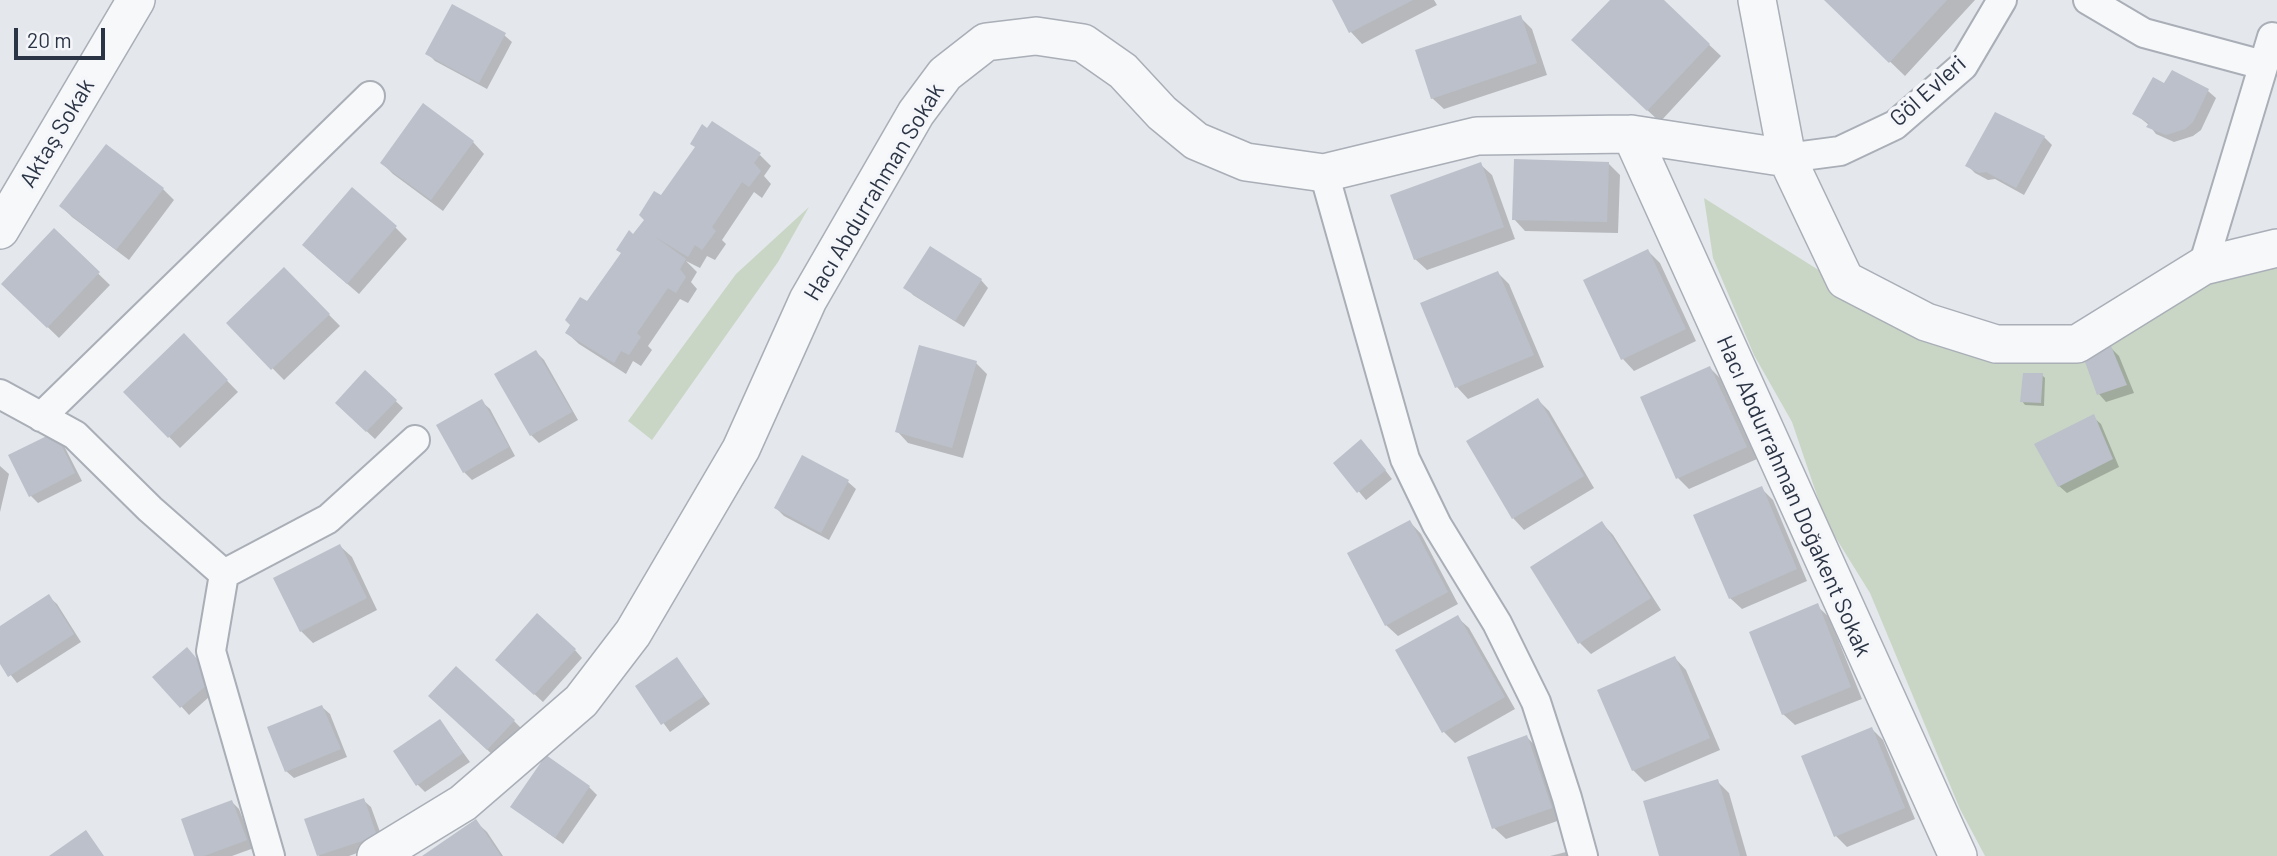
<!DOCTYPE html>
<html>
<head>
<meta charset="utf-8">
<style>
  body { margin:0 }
  #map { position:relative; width:2277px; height:856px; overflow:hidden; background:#e4e7ec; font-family:Barlow,sans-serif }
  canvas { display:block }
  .scale { position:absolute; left:14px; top:28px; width:91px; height:32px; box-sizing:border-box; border:4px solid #2b3445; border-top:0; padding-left:9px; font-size:21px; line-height:24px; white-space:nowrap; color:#2b3445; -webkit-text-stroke:5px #f4f6f9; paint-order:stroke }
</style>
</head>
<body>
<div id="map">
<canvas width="2277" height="856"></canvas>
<div class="scale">20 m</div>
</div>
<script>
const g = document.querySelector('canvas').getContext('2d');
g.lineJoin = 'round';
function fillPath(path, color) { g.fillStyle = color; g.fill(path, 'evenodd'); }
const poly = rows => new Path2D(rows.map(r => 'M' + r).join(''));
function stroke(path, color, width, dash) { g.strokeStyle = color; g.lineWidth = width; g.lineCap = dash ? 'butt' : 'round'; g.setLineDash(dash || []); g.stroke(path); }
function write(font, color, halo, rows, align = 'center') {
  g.font = font + ' Barlow,sans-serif'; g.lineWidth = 7; g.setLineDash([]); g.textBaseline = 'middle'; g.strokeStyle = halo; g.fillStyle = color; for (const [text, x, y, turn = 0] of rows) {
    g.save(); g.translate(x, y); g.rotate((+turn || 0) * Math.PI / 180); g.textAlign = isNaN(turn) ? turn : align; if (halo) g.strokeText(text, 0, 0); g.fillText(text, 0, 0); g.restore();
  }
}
const green = poly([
  [1704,198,1887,313,1995,352,2277,262,2277,856,1985,856,1960,809,1870,593,1826,522,1792,422,1754,355,1713,258],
  [809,207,778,262,652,440,628,421,736,274]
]);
const shadow = poly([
  [1334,0,1434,0,1437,5,1362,44,1351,32],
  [1612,0,1662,0,1721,56,1660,122,1585,52],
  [1826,0,1975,0,1905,76],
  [1520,17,1532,29,1547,75,1444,109,1432,98],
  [504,35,512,42,487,89,435,61,427,53],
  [2173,72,2208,91,2216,98,2201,130,2193,136,2174,142,2156,134,2149,125,2134,113,2164,85],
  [1996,114,2044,137,2052,145,2024,195,1995,179,1988,180,1975,173,1967,165],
  [473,142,484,154,443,211,393,174,382,163],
  [760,155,771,166,764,176,771,184,762,198,754,192,722,240,726,244,715,260,707,256,700,268,686,261,697,272,691,282,697,289,688,303,680,299,648,346,652,350,641,366,633,361,626,374,579,344,567,333,661,198],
  [1608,163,1620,175,1618,233,1525,231,1514,219],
  [1480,164,1492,175,1515,239,1427,270,1415,259],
  [163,189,174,200,129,260,72,217,61,206],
  [395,227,407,239,359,294,316,257],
  [54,231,110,285,59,338,3,284],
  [1648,251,1660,263,1696,341,1634,371,1623,359,1586,281],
  [284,269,340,326,284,380,228,323],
  [1498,273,1509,284,1544,367,1468,399,1457,387],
  [981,280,988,288,964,327,913,295,906,287],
  [184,336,238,392,180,448,126,392],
  [2111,348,2119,356,2134,393,2106,402,2099,394],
  [536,352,544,360,578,420,539,443,531,435],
  [976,363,987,374,963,458,908,443,897,431],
  [1710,368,1721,379,1757,459,1689,489,1678,478],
  [365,372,403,408,375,439,345,411],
  [2042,375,2045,378,2044,406,2025,405,2022,401],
  [1538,400,1549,411,1594,488,1524,530,1513,518],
  [482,402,490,409,515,456,472,480,464,472],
  [2093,417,2101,424,2119,467,2067,493,2059,486],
  [54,434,62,442,82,481,38,503,30,495],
  [1369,449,1392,479,1366,500,1335,463],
  [803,458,848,482,856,489,829,540,784,516,776,508],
  [0,466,9,474,0,512],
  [1761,488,1773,500,1807,581,1742,609,1730,598],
  [1410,522,1421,534,1458,604,1398,636,1386,625],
  [1602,523,1613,535,1661,610,1591,654,1580,643],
  [340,546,352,557,377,610,313,643,301,631],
  [49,597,57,604,81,642,17,683,0,661,0,628],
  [1817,606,1829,617,1862,699,1795,725,1783,714],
  [1457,617,1469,628,1515,709,1455,743,1444,732],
  [575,650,582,658,543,702,505,667],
  [1675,658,1686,670,1720,750,1645,782,1633,770],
  [677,659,710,704,670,732,637,687],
  [155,677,220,687,189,715],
  [438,704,514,721,521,728,495,757],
  [322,707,330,714,347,757,294,778,286,771],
  [440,721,470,762,425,792,417,784],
  [1872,729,1883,740,1915,819,1847,847,1836,836],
  [1527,737,1538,749,1563,819,1506,839,1494,828],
  [1717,781,1729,793,1747,856,1661,856],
  [589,787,597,795,563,844,512,807],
  [363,800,371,807,384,843,349,856,319,856,306,821],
  [232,802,239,809,254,848,232,856,196,856],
  [475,821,487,832,503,856,425,856],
  [1566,852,1569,856,1550,856]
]);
const building = poly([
  [1332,0,1413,0,1349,33],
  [1610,0,1664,0,1710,44,1647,111,1571,40],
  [1824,0,1947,0,1889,63],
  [452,4,506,33,479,83,425,54],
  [1521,15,1537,63,1431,99,1415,50],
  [2172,70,2209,89,2193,122,2185,129,2166,135,2146,127,2149,123,2132,114,2153,77,2164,83],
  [423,103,474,141,431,200,380,163],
  [1995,112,2045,136,2016,188,1986,172,1979,173,1965,166],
  [712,121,761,153,754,163,761,171,749,187,742,182,712,227,716,231,702,250,695,245,688,257,654,236,686,259,680,269,686,277,676,293,668,288,637,333,641,337,629,355,621,351,614,363,565,333,570,325,565,320,580,297,587,301,621,253,616,250,629,230,633,234,644,220,639,215,654,191,661,195,695,147,690,144,702,124,707,128],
  [106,144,164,188,116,250,59,206],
  [1514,159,1609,162,1607,222,1512,220],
  [1481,162,1504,227,1414,260,1390,195],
  [352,187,397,226,347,284,302,245],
  [54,228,100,272,47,328,1,284],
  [930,246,982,279,955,321,903,288],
  [1648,249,1686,329,1621,360,1583,280],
  [284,267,330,314,271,370,226,323],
  [1498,271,1534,355,1455,388,1420,303],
  [184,333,228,380,168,438,123,392],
  [919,345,977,361,952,448,895,432],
  [2111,346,2127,385,2097,395,2084,359],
  [536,350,572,412,530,436,494,374],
  [1710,366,1747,447,1676,479,1640,397],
  [365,370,397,400,366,432,335,403],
  [2023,373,2043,373,2041,403,2020,402],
  [1538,398,1584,476,1512,519,1466,441],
  [482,399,509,447,463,473,436,425],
  [2094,414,2113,459,2058,487,2034,444],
  [55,432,75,473,29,497,8,455],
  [1361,439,1386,470,1357,493,1333,463],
  [802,455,849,480,821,533,774,508],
  [1762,486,1797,569,1729,599,1693,515],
  [1410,520,1448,592,1385,626,1347,553],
  [1602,521,1651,598,1578,644,1530,567],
  [340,544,367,598,300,632,273,578],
  [49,594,74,634,8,677,0,664,0,626],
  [1818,603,1851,687,1782,715,1749,632],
  [537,613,576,649,534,695,495,660],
  [1458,615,1505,697,1442,733,1395,650],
  [187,647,214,679,180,708,152,677],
  [1675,656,1710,738,1632,771,1597,690],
  [677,657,704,696,661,725,635,686],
  [456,666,515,720,487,750,428,696],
  [322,705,341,749,285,772,267,727],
  [440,719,463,753,416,786,393,751],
  [1872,727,1905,808,1834,837,1801,756],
  [1527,735,1552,808,1492,829,1467,757],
  [546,755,590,786,555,838,510,807],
  [1718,779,1740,856,1659,856,1643,801],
  [364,798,377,836,317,856,304,819],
  [232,800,247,840,204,856,194,856,181,819],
  [476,819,501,856,422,856],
  [86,830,104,856,49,856]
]);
const minor = poly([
  [2088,0,2144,33,2263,65],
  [1787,158,1840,151,1895,125,1963,66,2002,0],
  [1324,173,1405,459,1437,525,1497,623,1536,702,1567,798,1583,856],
  [2203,266,2272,37],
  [0,394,75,435,150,509,224,574],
  [41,417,370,96],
  [270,856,211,651,224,574,328,519,415,440]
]);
const tertiary = poly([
  [1757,0,1787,158],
  [1631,134,1958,856],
  [0,230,136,0],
  [376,856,463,803,581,701,633,633,741,449,808,300,916,113,945,74,986,42,1036,36,1083,43,1123,71,1162,113,1196,141,1246,162,1324,173,1477,136,1631,134,1787,158,1845,280,1926,322,1996,344,2077,344,2203,266,2277,248]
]);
const streetNames = [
  ["Göl Evleri",1928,91,-42],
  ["Aktaş Sokak",57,133,-59],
  ["Hacı Abdurrahman Sokak",874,192,-59],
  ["Hacı Abdurrahman Doğakent Sokak",1794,496,66]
];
fillPath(green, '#c9d6c5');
fillPath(shadow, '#0003');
fillPath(building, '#bbc0ca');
stroke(minor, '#a9aeb7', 32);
stroke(tertiary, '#a9aeb7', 40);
stroke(minor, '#f7f8fa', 28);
stroke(tertiary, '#f7f8fa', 37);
write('23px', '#2b3445', '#f4f6f9', streetNames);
</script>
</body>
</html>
